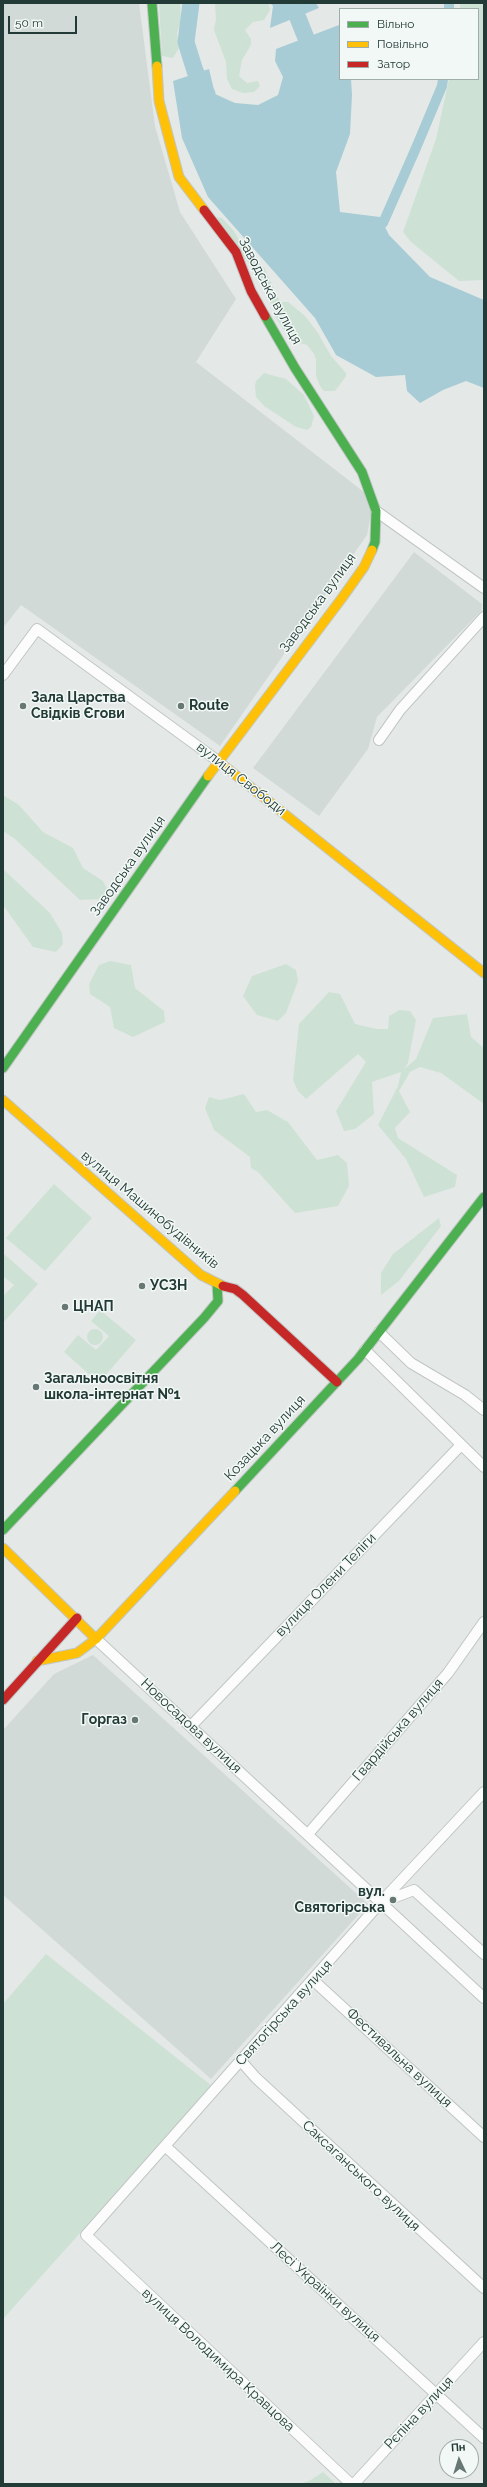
<!DOCTYPE html>
<html>
<head>
<meta charset="utf-8">
<style>
  body { margin:0 }
  #map { position:relative; width:487px; height:2487px; overflow:hidden; background:#e4e9e7; font-family:Raleway,sans-serif }
  canvas { display:block }
  .frame { position:absolute; inset:0; border:4px solid #233b36; pointer-events:none }
  .legend { position:absolute; left:339px; top:8px; width:140px; height:72px; box-sizing:border-box; background:#f2f8f5; border:1px solid #9faca9; margin:0; padding:5px 7px; list-style:none; font-size:12px; color:#233b36 }
  .legend li { display:flex; align-items:center; gap:8px; height:20px }
  .legend b { width:20px; border:1px solid #9faca9 }
  .north { position:absolute; left:439px; top:2439px; width:40px; height:40px; box-sizing:border-box; background:#f2f8f5; border:1px solid #9faca9; border-radius:50%; rotate:356deg; font-size:11px; font-weight:700; line-height:16px; text-align:center; color:#233b36 }
  .north::after { content:''; display:block; margin:auto; width:14px; height:18px; background:#677874; clip-path:polygon(50% 0,100% 100%,50% 72%,0 100%) }
  .scale { position:absolute; left:8px; top:16px; width:69px; height:18px; box-sizing:border-box; border:2px solid #233b36; border-top:0; padding-left:5px; font-size:12px; line-height:14px; white-space:nowrap; color:#233b36; -webkit-text-stroke:3px #f2f8f5; paint-order:stroke }
</style>
</head>
<body>
<div id="map">
<canvas width="487" height="2487"></canvas>
<div class="frame"></div>
<ul class="legend">
<li><b style="height:5px;background:#4caf50"></b>Вільно</li>
<li><b style="height:5px;background:#ffc107"></b>Повільно</li>
<li><b style="height:5px;background:#c62828"></b>Затор</li>
</ul>
<div class="north">Пн</div>
<div class="scale">50 m</div>
</div>
<script>
const g = document.querySelector('canvas').getContext('2d');
g.lineJoin = 'round';
function fillPath(path, color) { g.fillStyle = color; g.fill(path, 'evenodd'); }
const poly = rows => new Path2D(rows.map(r => 'M' + r).join(''));
function stroke(path, color, width, dash) { g.strokeStyle = color; g.lineWidth = width; g.lineCap = dash ? 'butt' : 'round'; g.setLineDash(dash || []); g.stroke(path); }
function write(font, color, halo, rows, align = 'center') {
  g.font = font + ' Raleway,sans-serif'; g.lineWidth = 3; g.setLineDash([]); g.textBaseline = 'middle'; g.strokeStyle = halo; g.fillStyle = color; for (const [text, x, y, turn = 0] of rows) {
    g.save(); g.translate(x, y); g.rotate((+turn || 0) * Math.PI / 180); g.textAlign = isNaN(turn) ? turn : align; if (halo) g.strokeText(text, 0, 0); g.fillText(text, 0, 0); g.restore();
  }
}
const built = poly([
  [3,3,139,3,155,126,180,212,236,299,196,362,364,492,371,514,367,535,220,746,21,605,3,628],
  [414,552,482,604,481,611,377,717,368,749,319,816,253,768],
  [93,1655,368,1904,211,2079,3,1895,3,1730,54,1674]
]);
const green = poly([
  [159,3,180,3,181,21,177,33,179,48,173,58,162,56],
  [215,3,269,4,270,10,264,20,253,22,245,30,251,39,251,45,242,60,239,76,247,83,258,81,260,86,254,92,243,93,232,89,227,79,226,62,214,30,216,19],
  [460,3,484,3,484,280,459,281,411,242,403,232,436,139,449,79,478,79,478,9,460,9],
  [217,217,222,218,234,231,242,245,265,269,278,298,282,302,288,302,305,316,318,333,331,356,346,373,346,376,335,391,324,391,320,386,316,376,316,359,314,354,307,345,290,340,275,316,271,302,252,267,220,227],
  [264,373,286,379,304,395,314,416,311,427,307,430,296,427,264,406,256,397,255,386,256,381],
  [3,795,19,805,43,832,73,848,83,868,103,881,108,891,101,899,80,900,15,839,3,831],
  [3,869,50,913,62,933,63,944,56,952,33,947,3,905],
  [110,961,131,965,135,988,164,1011,165,1022,133,1037,114,1028,110,1007,90,994,89,984,99,965],
  [286,964,296,970,298,981,286,1013,278,1021,257,1015,243,996,252,976],
  [329,992,340,994,355,1024,377,1029,388,1029,389,1016,399,1010,410,1011,416,1020,408,1063,404,1069,416,1059,433,1018,467,1014,471,1037,484,1048,484,1104,441,1073,420,1067,410,1072,399,1091,410,1112,395,1128,398,1138,457,1175,455,1187,424,1197,406,1159,378,1125,398,1086,401,1072,372,1082,374,1114,355,1129,344,1131,336,1111,366,1062,358,1054,306,1099,298,1091,293,1080,299,1024],
  [244,1094,256,1112,267,1110,288,1122,317,1160,338,1155,347,1163,349,1186,338,1206,295,1213,258,1172,251,1168,250,1157,214,1130,205,1108,209,1097,220,1100],
  [54,1184,92,1218,45,1271,6,1238],
  [439,1218,441,1226,399,1281,381,1295,381,1273,393,1254],
  [3,1253,38,1284,3,1323,3,1296,14,1285,3,1276],
  [100,1310,136,1340,99,1383,64,1352,78,1335,96,1350,109,1336,91,1321],
  '87 1337a8 8 0 1 1 16 0a8 8 0 1 1-16 0Z',
  [46,1954,212,2086,3,2319,3,2004],
  [323,2472,336,2484,299,2484,309,2481]
]);
const water = poly([
  [270,3,316,3,319,8,270,28,273,6],
  [339,25,340,79,351,79,352,95,350,134,336,172,340,212,380,217,389,235,430,277,484,300,484,388,466,381,443,390,420,403,407,391,405,375,376,377,336,355,315,318,208,197,182,138,173,81,209,69,215,94,235,103,258,105,278,95,283,77,275,61,276,49]
]);
const canal = poly([
  [449,9,449,3],
  [383,223,416,148,442,86,443,79]
]);
const river = poly([
  [191,3,186,42,195,71,207,94],
  [292,3,314,58]
]);
const street = poly([
  [376,511,484,588],
  [3,675,37,629,218,761],
  [379,740,400,710,484,617],
  [379,1332,411,1363,465,1395,484,1410],
  [365,1350,484,1467],
  [96,1639,484,1998],
  [191,1726,461,1445],
  [308,1834,448,1673,484,1622],
  [385,1901,414,1890,484,1954],
  [313,1980,484,2137],
  [241,2061,256,2078,484,2288],
  [165,2146,484,2438],
  [351,2484,86,2235,381,1902,484,1792],
  [354,2484,484,2342]
]);
const fast = poly([
  [152,3,157,66],
  [265,316,295,368,362,472,376,511,375,542,372,550],
  [3,1068,208,776],
  [235,1491,358,1359,484,1197],
  [3,1530,204,1318,218,1301,217,1284]
]);
const slow = poly([
  [157,66,159,101,179,177,204,210],
  [218,761,484,973],
  [208,776,342,598,364,567,372,550],
  [3,1100,201,1275,223,1286],
  [3,1548,96,1639],
  [37,1661,77,1653,96,1639,235,1491]
]);
const jam = poly([
  [204,210,236,252,251,291,265,316],
  [223,1286,235,1289,243,1295,337,1382],
  [3,1700,77,1618]
]);
const markers = [
  [23,706,4,"#677874"],
  [181,706,4,"#677874"],
  [142,1286,4,"#677874"],
  [65,1307,4,"#677874"],
  [36,1387,4,"#677874"],
  [135,1720,4,"#677874"],
  [393,1900,4,"#677874"]
];
const streetNames = [
  ["Заводська вулиця",270,291,62],
  ["Заводська вулиця",318,603,-54],
  ["вулиця Свободи",241,779,38],
  ["Заводська вулиця",128,866,-55],
  ["вулиця Машинобудівників",150,1210,40],
  ["Козацька вулиця",265,1438,-47],
  ["вулиця Олени Теліги",326,1585,-46],
  ["Новосадова вулиця",191,1726,43],
  ["Гвардійська вулиця",398,1730,-49],
  ["Святогірська вулиця",284,2013,-48],
  ["Фестивальна вулиця",399,2058,43],
  ["Саксаганського вулиця",361,2176,43],
  ["Лесі Українки вулиця",325,2292,42],
  ["вулиця Володимира Кравцова",218,2360,43],
  ["Рєпіна вулиця",419,2413,-47]
];
const poiNames = [
  ["Зала Царства",31,698],
  ["Свідків Єгови",31,714],
  ["Route",189,706],
  ["УСЗН",150,1286],
  ["ЦНАП",73,1307],
  ["Загальноосвітня",44,1379],
  ["школа-інтернат №1",44,1395],
  ["Горгаз",127,1720,"right"],
  ["вул.",385,1892,"right"],
  ["Святогірська",385,1908,"right"]
];
fillPath(built, '#d2dad7');
fillPath(green, '#cee1d5');
fillPath(water, '#a7ccd5');
stroke(canal, '#a7ccd5', 10);
stroke(river, '#a7ccd5', 17);
stroke(street, '#c1c6c4', 12);
stroke(fast, '#c0c6c4', 11);
stroke(slow, '#c0c6c4', 11);
stroke(jam, '#c0c6c4', 11);
stroke(street, '#fbfcfb', 10);
stroke(fast, '#4caf50', 9);
stroke(slow, '#ffc107', 9);
stroke(jam, '#c62828', 9);
for (const [x, y, r, color] of markers) { const dot = new Path2D(); dot.arc(x, y, r, 0, 2 * Math.PI); g.fillStyle = color; g.fill(dot); stroke(dot, '#f2f8f5', 1.5); }
write('14px', '#233b36', '#f2f8f5', streetNames);
write('bold 14px', '#233b36', '#f2f8f5', poiNames, 'left');
</script>
</body>
</html>
